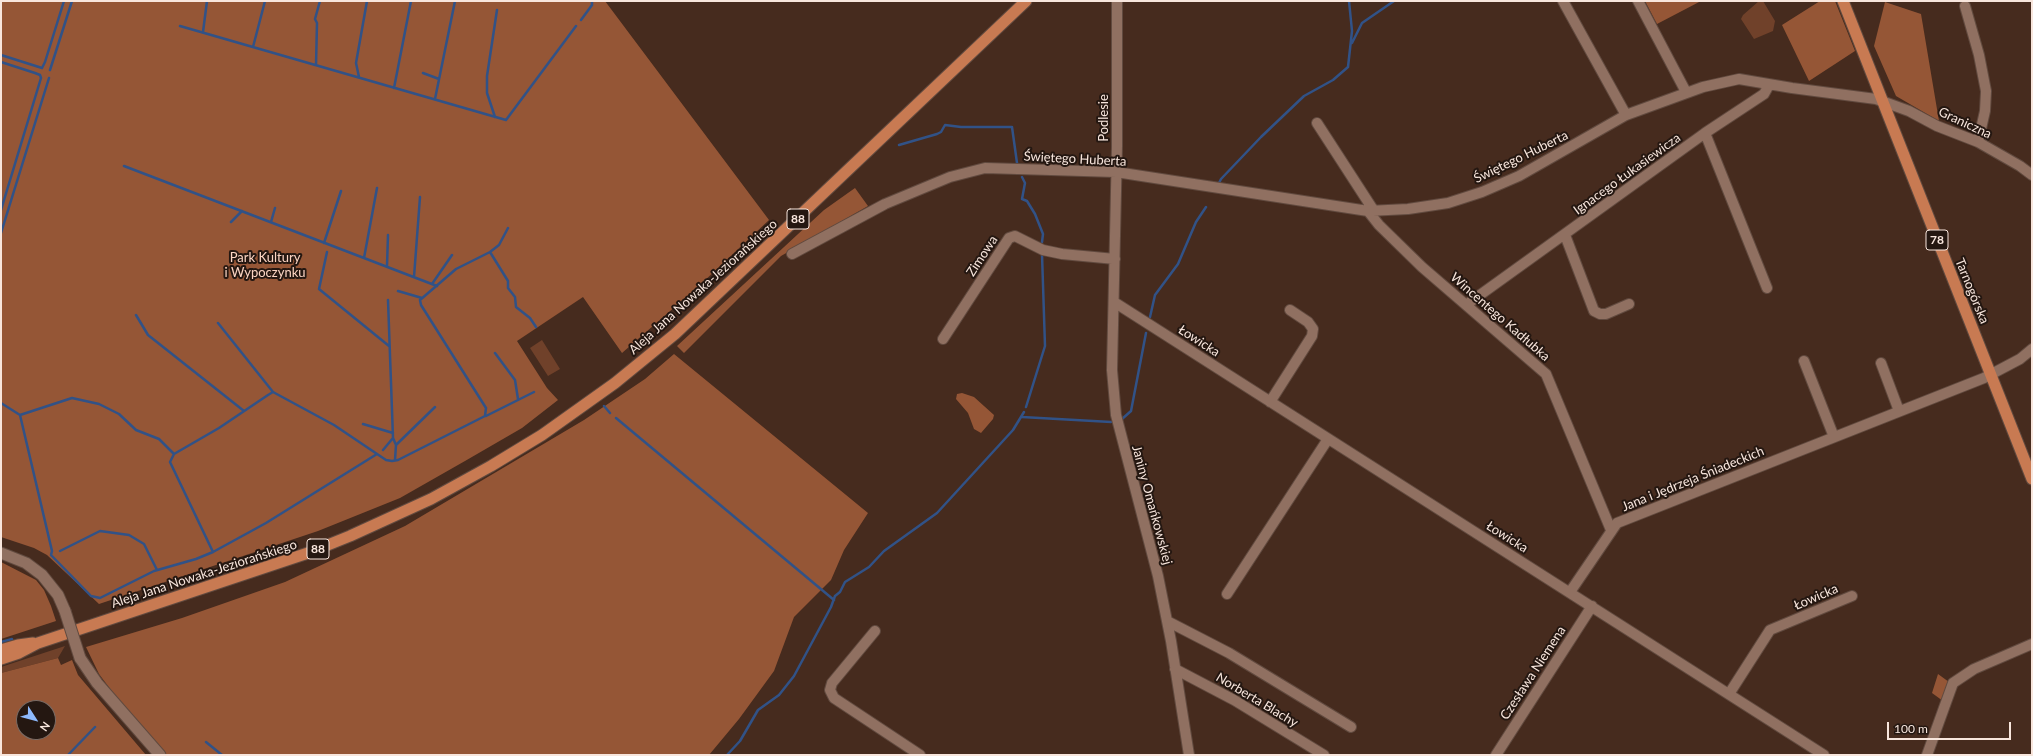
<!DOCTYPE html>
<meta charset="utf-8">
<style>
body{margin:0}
#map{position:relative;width:2033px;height:756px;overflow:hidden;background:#462b1e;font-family:Lato,sans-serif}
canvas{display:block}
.frame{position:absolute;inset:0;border:2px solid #f8e6dd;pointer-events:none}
.north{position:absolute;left:16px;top:700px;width:40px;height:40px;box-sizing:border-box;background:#241711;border:1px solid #796a63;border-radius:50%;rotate:126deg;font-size:11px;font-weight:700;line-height:16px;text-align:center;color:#f8e6dd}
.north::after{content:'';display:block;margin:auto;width:14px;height:18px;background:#8eb9fc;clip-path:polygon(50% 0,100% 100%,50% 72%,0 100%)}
.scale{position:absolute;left:1887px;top:722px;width:124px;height:18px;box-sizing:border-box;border:2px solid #f8e6dd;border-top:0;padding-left:5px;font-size:12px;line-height:14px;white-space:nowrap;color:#f8e6dd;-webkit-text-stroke:3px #241711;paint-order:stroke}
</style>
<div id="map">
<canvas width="2033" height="756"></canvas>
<div class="frame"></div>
<div class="north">N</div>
<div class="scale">100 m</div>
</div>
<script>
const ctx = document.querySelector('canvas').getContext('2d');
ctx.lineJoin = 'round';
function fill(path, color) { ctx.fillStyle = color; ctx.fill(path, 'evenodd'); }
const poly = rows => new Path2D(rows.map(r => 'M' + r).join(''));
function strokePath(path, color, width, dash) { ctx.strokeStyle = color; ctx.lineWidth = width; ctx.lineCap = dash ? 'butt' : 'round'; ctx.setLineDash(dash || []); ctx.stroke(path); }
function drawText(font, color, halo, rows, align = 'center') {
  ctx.font = font + ' Lato,sans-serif'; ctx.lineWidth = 4; ctx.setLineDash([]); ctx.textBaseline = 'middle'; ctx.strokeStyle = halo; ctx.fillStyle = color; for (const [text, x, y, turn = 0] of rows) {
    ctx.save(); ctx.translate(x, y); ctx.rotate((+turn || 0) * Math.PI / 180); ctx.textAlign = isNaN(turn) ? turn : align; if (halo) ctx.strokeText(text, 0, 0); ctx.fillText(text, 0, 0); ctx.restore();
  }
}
const green = poly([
 [1759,1,1763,1,1775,21,1773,31,1754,39,1741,19,1743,15],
 [542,340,560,369,548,376,530,348],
 [65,646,58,658,1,673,1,667]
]);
const forest = poly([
 [1,1,605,1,769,220,701,284,622,353,583,297,517,341,547,388,558,400,522,428,465,461,400,498,318,531,99,604,47,555,34,548,1,537],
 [1645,1,1701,1,1657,24],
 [1820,1,1835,1,1855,51,1809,81,1782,25],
 [1885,2,1921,14,1939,121,1896,96,1874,46],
 [855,188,868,206,781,256,684,353,677,346,824,210],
 [674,354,868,513,844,550,831,580,794,617,774,671,739,719,709,755,166,755,131,717,99,674,86,647,182,618,285,582,405,526,584,420,645,379],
 [962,393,974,397,994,415,993,419,981,433,974,429,968,413,956,399,957,394],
 [1,562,36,580,44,590,51,606,56,621,1,639],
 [58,658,61,665,72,660,78,675,146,755,1,755,1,673],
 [24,708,48,708,48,732,24,732],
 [1938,674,1949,682,1943,701,1932,693]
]);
const stream = poly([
 [581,20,592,5,592,1],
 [180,26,506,120,576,26],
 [203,32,207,1],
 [1352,43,1362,23,1394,1],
 [253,47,265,1],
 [1,55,42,68],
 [1,62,35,73,40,75,41,78,1,210],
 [316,65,317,23,315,19,320,1],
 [42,68,45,62,64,1],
 [50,70,72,1],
 [423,73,439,79],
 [359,77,356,63,367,1],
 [394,88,411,1],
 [435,99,455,1],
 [495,117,487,93,487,76,497,10],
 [899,145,937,134,941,132,945,125,961,127,1012,127,1017,163],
 [124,166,437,286],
 [1022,177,1025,183,1022,199,1027,201,1035,214,1043,234,1042,242],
 [1219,183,1221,179,1261,137,1304,96,1333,80,1348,67,1352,31,1349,1],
 [231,222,242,211],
 [271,222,275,208],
 [1,233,49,78],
 [324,243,341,191],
 [327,252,319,289,389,346],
 [490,252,508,281,508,288,515,297,516,307,530,318,536,327],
 [364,258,377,188],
 [387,266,388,235],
 [414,277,420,197],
 [432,284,452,255],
 [398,291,422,298],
 [388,300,393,438,396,445,395,460],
 [136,315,148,335,244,411],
 [1150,317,1155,295,1178,264,1196,222,1206,207],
 [218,323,273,392],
 [495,353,515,380,518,399],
 [1,403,20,415,52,551,51,555,91,596,100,598,154,571,196,559,213,552,266,523,377,454],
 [604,406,610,413],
 [1026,407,1045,346,1042,254],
 [20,415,72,398,99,404,119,414,136,430,159,439,174,454],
 [486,416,534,392],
 [1022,417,1111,422],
 [616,418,834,600],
 [1122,419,1131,411,1146,333],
 [363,424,393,433],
 [396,445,435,407],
 [383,450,393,438],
 [60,551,100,531,129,535,144,544,157,570],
 [213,552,170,462,174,454,219,428,268,395,273,392,334,425,386,460,392,461,398,460,485,416,486,408,421,305,420,300,456,269,490,252,499,245,508,228],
 [1,642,12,639],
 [206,742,222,755],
 [68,755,95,727],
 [727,755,740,741,758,710,779,695,794,676,831,607,835,596,840,592,845,582,869,567,884,551,937,513,1013,430,1024,412]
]);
const minor = poly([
 [1117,1,1117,146,1112,370,1116,415,1158,576,1171,641,1189,755],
 [1563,1,1626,115],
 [1638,1,1686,92],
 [1965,6,1979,55,1986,91,1985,111,1978,142],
 [1317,123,1374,211],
 [1705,133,1767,288],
 [1368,211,1379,225,1422,267,1546,374,1611,530],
 [1565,235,1594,311,1600,314,1606,314,1629,304],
 [792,254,885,204,950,177,985,168,1116,172,1368,211,1408,209,1448,203,1482,192,1519,176,1626,115,1703,87,1739,79,1792,88,1876,99,1909,111,1937,126,1978,142,2020,166,2032,175],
 [1114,302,1824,755],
 [1466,305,1705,133,1764,94,1769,85],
 [943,339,1009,238,1015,236,1043,250,1062,254,1115,259],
 [1804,361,1834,437],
 [1881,363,1899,411],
 [1270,402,1312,336,1313,329,1308,322,1290,310],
 [1570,592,1617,523,1984,378,2020,359,2032,349],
 [1227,594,1328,439],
 [1167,621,1229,653,1351,727],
 [875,631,832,683,830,690,834,698,920,755],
 [1175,669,1234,700,1324,755],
 [1729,694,1770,630,1852,596],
 [1496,755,1592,606],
 [1927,755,1953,683,1974,669,2032,644]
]);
const tertiary = poly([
 [1,553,26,563,42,575,58,595,65,611],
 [80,658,97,683,160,755]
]);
const primary = poly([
 [1843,1,2032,479],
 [1,650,18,645,33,643],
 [1,659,19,653,38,643,308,553,350,536,431,499,491,466,542,435,615,383,675,334,1026,1]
]);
const tertiaryBridge = poly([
 [65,611,80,658]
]);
const shields = [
 [798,219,22],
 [1937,240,22],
 [318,549,22]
];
const shieldNames = [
 ["88",798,219],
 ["78",1937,240],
 ["88",318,549]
];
const streetNames = [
 ["Podlesie",1104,118,-90],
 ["Graniczna",1965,123,25],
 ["Świętego Huberta",1521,157,-26],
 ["Świętego Huberta",1075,159,3],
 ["Ignacego Łukasiewicza",1627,174,-36],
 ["Zimowa",982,256,-57],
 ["Aleja Jana Nowaka-Jeziorańskiego",703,287,-42],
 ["Tarnogórska",1972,291,68],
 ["Wincentego Kadłubka",1500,317,41],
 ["Łowicka",1199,341,33],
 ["Jana i Jędrzeja Śniadeckich",1693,479,-22],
 ["Janiny Omańkowskiej",1152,505,75],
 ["Łowicka",1507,537,32],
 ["Aleja Jana Nowaka-Jeziorańskiego",204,574,-18],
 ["Łowicka",1816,597,-23],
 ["Czesława Niemena",1533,673,-57],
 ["Norberta Blachy",1257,700,31]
];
const parkNames = [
 ["Park Kultury",265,258],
 ["i Wypoczynku",265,273]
];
fill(green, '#70412a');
fill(forest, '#955636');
strokePath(stream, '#315287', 2.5);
strokePath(minor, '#614a3f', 12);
strokePath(tertiary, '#614a3f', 13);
strokePath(primary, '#614a3f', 13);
strokePath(minor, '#907061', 10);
strokePath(tertiary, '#907061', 11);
strokePath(primary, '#c87a52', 11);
strokePath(tertiaryBridge, '#614a3f', 13, []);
strokePath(tertiaryBridge, '#907061', 11);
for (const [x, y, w] of shields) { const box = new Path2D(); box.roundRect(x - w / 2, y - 10, w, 20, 3); ctx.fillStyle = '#241711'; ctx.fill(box); strokePath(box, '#f8e6dd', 1); }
drawText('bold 12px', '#f8e6dd', null, shieldNames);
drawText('13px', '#f8e6dd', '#241711', streetNames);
drawText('13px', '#fcd5c3', '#241711', parkNames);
</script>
